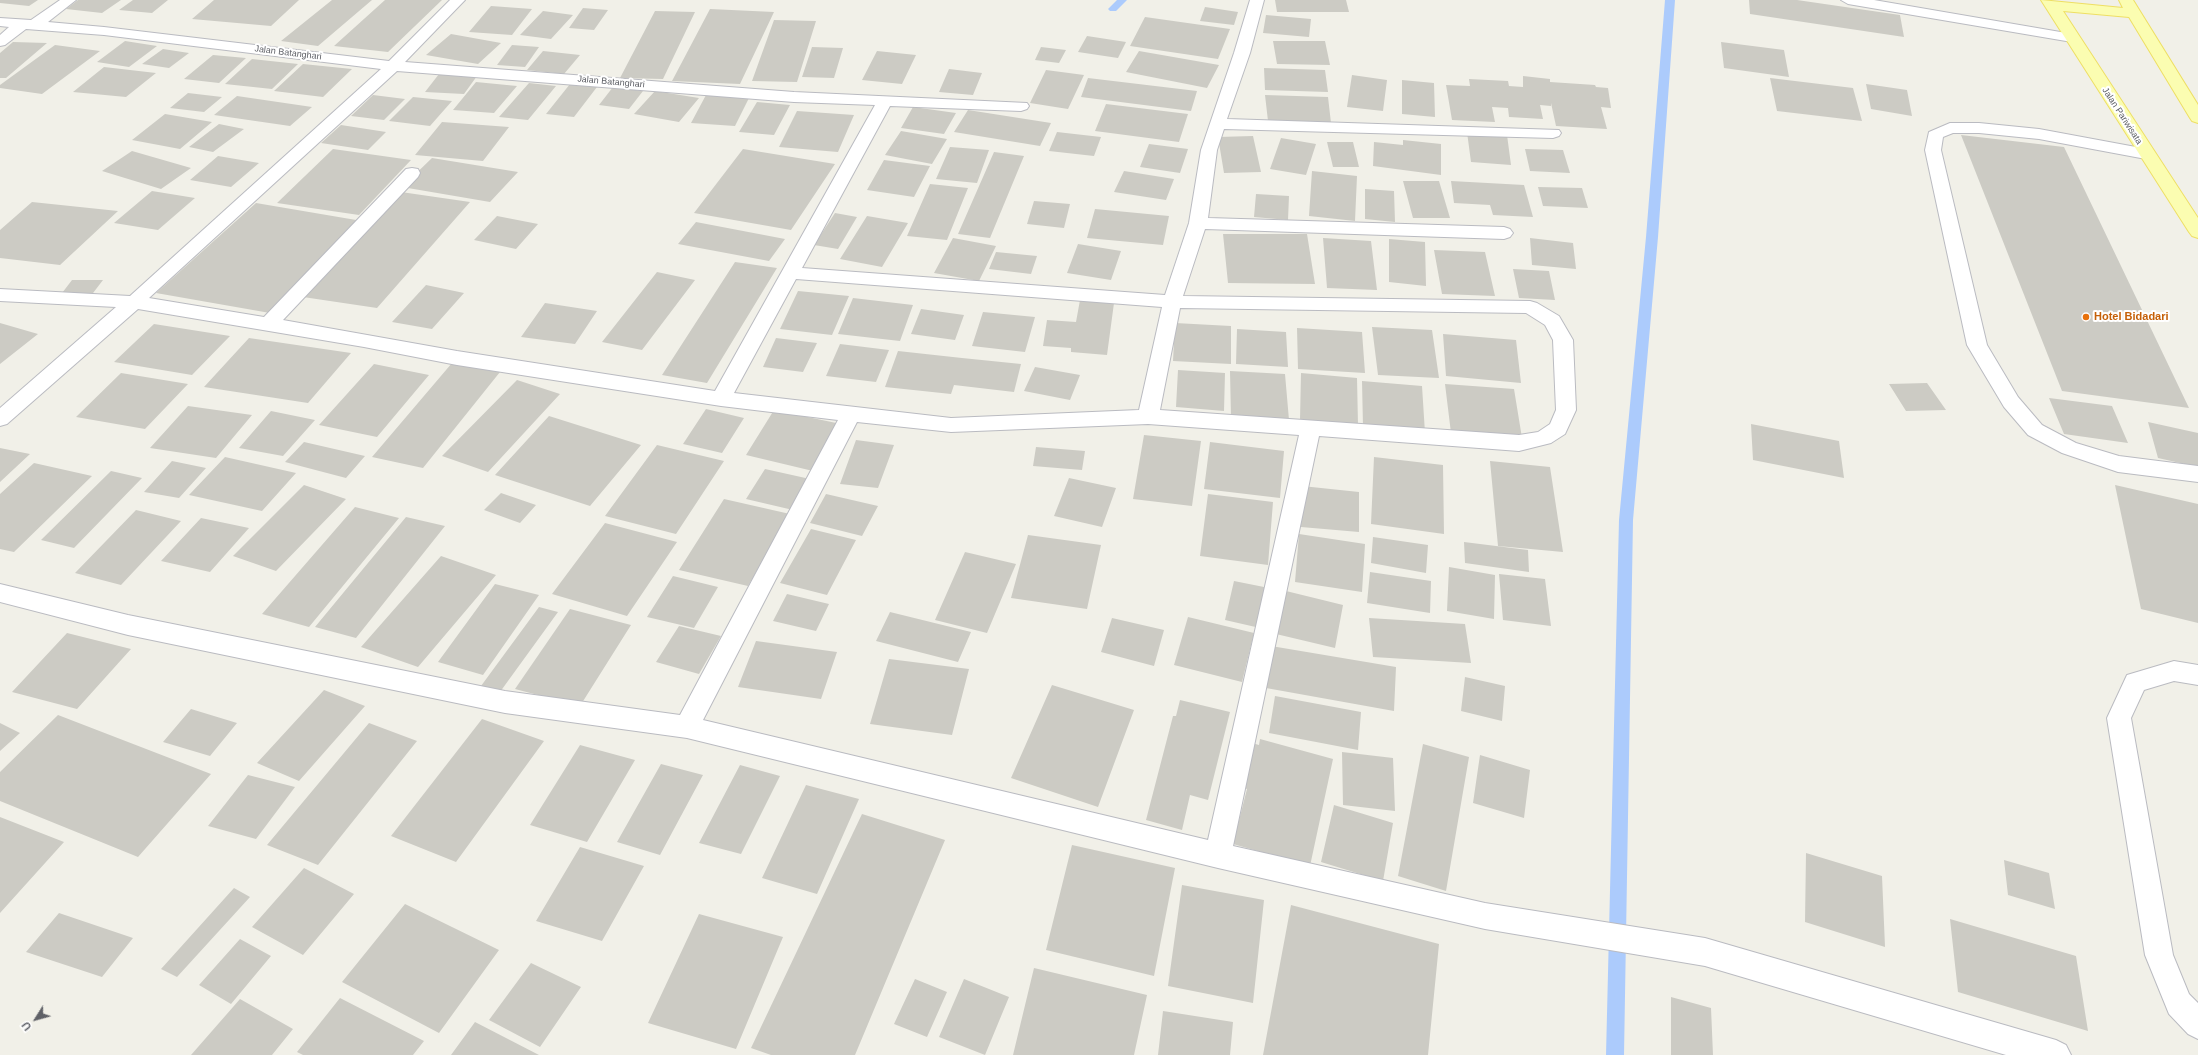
<!DOCTYPE html>
<style>
body{margin:0}
#map{position:relative;width:2198px;height:1055px;overflow:hidden;background:#f1f0e8;font-family:Arial,sans-serif}
canvas{display:block}
.north{position:absolute;left:16px;top:999px;width:40px;height:40px;-webkit-text-stroke:3px #fff;paint-order:stroke;rotate:233deg;font-size:11px;font-weight:700;line-height:16px;text-align:center;color:#5f6167}
.north::after{content:'';display:block;margin:auto;width:14px;height:18px;background:#5f6167;clip-path:polygon(50% 0,100% 100%,50% 72%,0 100%)}
</style>
<div id="map">
<canvas width="2198" height="1055"></canvas>
<div class="north">U</div>
</div>
<script>
const ctx = document.querySelector('canvas').getContext('2d');
ctx.lineJoin = 'round';
const poly = rows => new Path2D(rows.map(r => 'M' + r).join(''));
function fill(path, color) { ctx.fillStyle = color; ctx.fill(path, 'evenodd'); }
function strokePath(path, color, width, dash) { ctx.strokeStyle = color; ctx.lineWidth = width; ctx.lineCap = dash ? 'butt' : 'round'; ctx.setLineDash(dash || []); ctx.stroke(path); }
function drawText(font, color, halo, rows, align = 'center') {
  ctx.font = font + ' Arial,sans-serif'; ctx.lineWidth = 4; ctx.setLineDash([]); ctx.textBaseline = 'middle'; ctx.strokeStyle = halo; ctx.fillStyle = color; for (const [text, x, y, turn = 0] of rows) {
    ctx.save(); ctx.translate(x, y); ctx.rotate((+turn || 0) * Math.PI / 180); ctx.textAlign = isNaN(turn) ? turn : align; if (halo) ctx.strokeText(text, 0, 0); ctx.fillText(text, 0, 0); ctx.restore();
  }
}
const stream = poly([
 [1117,0,1127,0,1116,11,1110,11,1108,9,1117,0],
 [1665,0,1675,0,1658,237,1633,520,1624,1055,1606,1055,1619,520,1646,237,1665,0]
]);
const building = poly([
 [0,0,38,0,29,6,0,3],
 [78,0,121,0,102,13,66,9],
 [133,0,168,0,152,13,119,10],
 [214,0,299,0,271,26,192,19],
 [332,0,372,0,318,46,281,41],
 [385,0,442,0,388,52,334,46],
 [1275,0,1346,0,1349,12,1277,12],
 [1749,0,1797,0,1900,15,1904,37,1750,14],
 [491,6,532,9,512,35,469,32],
 [1205,7,1238,12,1234,25,1200,21],
 [583,8,608,10,594,30,569,28],
 [710,9,774,12,740,84,672,81],
 [543,11,573,15,551,39,520,35],
 [655,11,695,12,663,79,620,78],
 [1266,15,1311,19,1309,37,1263,33],
 [1145,17,1230,29,1218,59,1130,46],
 [774,20,816,21,797,82,752,81],
 [451,34,501,43,478,64,426,55],
 [1087,36,1126,42,1118,58,1078,52],
 [125,41,157,46,129,67,97,62],
 [1273,41,1325,41,1330,65,1277,64],
 [13,42,47,43,6,78,0,78,0,53],
 [1721,42,1784,50,1789,77,1724,68],
 [55,45,100,51,42,94,0,88,0,85],
 [512,45,539,47,525,67,497,65],
 [812,47,843,48,834,78,802,77],
 [1041,47,1066,50,1059,63,1035,60],
 [163,49,189,53,169,68,142,64],
 [543,51,580,55,564,74,527,70],
 [877,51,916,55,902,84,862,80],
 [1139,51,1219,65,1207,88,1126,72],
 [213,55,246,58,219,83,184,79],
 [252,59,298,64,272,89,225,84],
 [303,64,352,69,323,97,274,91],
 [104,67,156,73,126,97,73,92],
 [1264,68,1325,70,1328,92,1265,90],
 [949,69,982,73,973,95,939,92],
 [1046,70,1084,75,1068,109,1030,103],
 [439,74,477,76,464,94,425,92],
 [1352,75,1387,80,1383,111,1347,107],
 [1523,76,1550,79,1550,82,1595,85,1596,87,1608,88,1611,108,1601,107,1607,129,1556,126,1551,103,1551,106,1540,105,1543,119,1509,117,1508,108,1492,107,1495,122,1452,120,1446,85,1470,86,1469,79,1508,81,1509,86,1523,87],
 [1088,78,1197,91,1191,111,1081,97],
 [1770,78,1853,88,1862,121,1777,111],
 [1402,80,1434,83,1435,117,1402,114],
 [476,82,517,86,494,113,453,110],
 [529,83,556,86,528,120,499,117],
 [570,84,597,87,574,117,546,114],
 [1866,84,1907,90,1912,116,1871,109],
 [613,87,643,91,629,109,599,105],
 [655,91,699,98,679,122,634,114],
 [188,93,222,97,204,112,170,108],
 [373,95,405,99,384,120,351,116],
 [706,95,749,98,735,126,691,123],
 [1265,95,1328,97,1331,123,1268,121],
 [237,96,312,107,290,126,214,115],
 [413,97,452,101,430,126,389,121],
 [757,102,790,105,774,135,739,132],
 [1106,104,1188,114,1179,142,1095,131],
 [913,107,956,113,944,134,901,128],
 [968,110,1051,123,1040,146,954,132],
 [797,111,854,115,838,152,779,147],
 [165,114,212,122,180,149,132,140],
 [442,122,509,127,483,161,415,155],
 [219,124,244,129,213,152,189,147],
 [341,125,386,132,368,150,321,143],
 [901,131,947,139,932,164,885,155],
 [1057,132,1101,137,1094,156,1049,151],
 [1467,132,1507,135,1511,165,1471,162],
 [1961,135,2064,147,2189,408,2062,391],
 [1253,136,1261,172,1224,173,1218,137],
 [1281,138,1316,144,1306,175,1270,169],
 [1403,140,1441,144,1441,175,1373,166,1374,142,1403,145],
 [1327,142,1353,142,1359,167,1333,167],
 [1149,144,1188,149,1180,173,1140,167],
 [950,147,989,150,977,183,936,179],
 [333,149,411,160,359,215,277,203],
 [743,149,835,164,791,230,694,213],
 [1525,149,1563,150,1570,173,1530,171],
 [132,151,191,168,161,189,102,171],
 [994,152,1024,156,990,238,958,234],
 [218,156,259,163,231,187,190,180],
 [432,158,518,172,490,202,402,187],
 [884,160,930,166,914,197,867,190],
 [1124,171,1174,179,1166,200,1114,192],
 [1312,171,1357,176,1355,221,1309,216],
 [1403,181,1439,181,1450,218,1413,218],
 [1451,181,1524,185,1533,217,1493,215,1490,205,1454,203],
 [930,184,968,188,947,240,907,236],
 [1538,187,1582,188,1588,208,1543,206],
 [1365,189,1394,191,1395,222,1365,219],
 [152,191,195,198,158,230,114,223],
 [401,192,470,202,377,308,303,297],
 [1256,194,1289,196,1288,220,1254,217],
 [1034,201,1070,204,1064,228,1027,224],
 [32,202,118,211,60,265,0,258,0,230],
 [256,203,362,221,270,313,156,293],
 [1095,209,1169,216,1163,245,1087,238],
 [835,213,857,217,838,249,814,245],
 [497,216,538,224,516,249,474,240],
 [867,216,908,223,882,267,840,259],
 [696,222,785,239,769,261,678,244],
 [1223,234,1307,234,1315,284,1228,283],
 [953,238,996,246,979,281,934,273],
 [1323,238,1371,241,1377,290,1327,288],
 [1530,238,1573,243,1576,269,1532,265],
 [1389,239,1425,242,1426,286,1389,282],
 [1078,244,1121,251,1111,280,1067,273],
 [1434,250,1485,252,1495,296,1442,294],
 [996,252,1037,256,1031,274,989,269],
 [735,262,777,268,707,383,662,375],
 [1513,269,1549,271,1555,300,1519,298],
 [657,272,695,280,642,350,602,342],
 [72,280,103,280,90,297,59,297],
 [426,285,464,293,432,329,392,322],
 [798,291,849,296,832,335,780,329],
 [853,298,913,305,900,341,838,334],
 [1080,300,1114,303,1107,355,1071,352,1071,348,1043,346,1047,320,1076,322],
 [545,303,597,311,575,344,521,337],
 [921,309,964,315,955,340,911,334],
 [983,312,1035,317,1025,352,972,346],
 [0,323,38,334,0,364],
 [1175,323,1231,326,1231,364,1173,361],
 [154,324,230,336,192,375,114,362],
 [1372,327,1432,330,1439,378,1378,375],
 [1297,328,1362,332,1365,373,1298,369],
 [1237,329,1286,332,1288,367,1236,364],
 [1443,334,1516,340,1521,383,1446,376],
 [249,338,351,353,308,403,204,387],
 [776,338,817,343,803,372,763,367],
 [840,344,889,350,876,382,826,376],
 [898,351,962,358,1021,364,1014,392,954,385,951,394,885,387],
 [452,363,500,372,423,468,372,457],
 [374,364,429,375,377,437,319,425],
 [1035,367,1080,375,1070,400,1024,391],
 [1178,370,1225,373,1224,411,1176,407],
 [1230,371,1285,374,1289,420,1231,418],
 [121,373,188,384,145,429,76,417],
 [1301,373,1357,378,1358,425,1300,420],
 [517,380,560,394,488,472,442,456],
 [1362,381,1422,386,1425,433,1363,427],
 [1927,383,1946,410,1906,411,1889,384],
 [1445,384,1514,389,1522,438,1451,433],
 [2049,398,2112,406,2128,443,2064,434],
 [188,406,252,415,216,458,150,448],
 [706,409,744,418,722,453,683,444],
 [774,410,841,424,813,471,746,455],
 [271,411,315,420,283,456,239,448],
 [549,416,641,445,590,506,495,475],
 [2148,422,2198,433,2198,467,2158,458],
 [1751,424,1839,441,1844,478,1753,460],
 [1144,435,1201,441,1192,506,1133,499],
 [856,440,894,445,878,488,840,484],
 [304,442,365,456,346,478,285,462],
 [1210,442,1284,451,1280,498,1204,489],
 [657,445,724,461,676,534,605,516],
 [1036,447,1085,451,1082,470,1033,466],
 [0,448,30,454,0,482],
 [225,457,296,473,262,511,189,495],
 [1374,457,1443,465,1444,534,1371,524],
 [172,461,206,468,179,498,144,492],
 [1490,461,1550,467,1563,552,1498,546],
 [34,463,92,476,14,552,0,549,0,494],
 [765,469,810,479,793,510,746,499],
 [111,471,142,478,74,548,41,540],
 [1069,478,1116,488,1102,527,1054,516],
 [304,485,346,499,276,571,233,556],
 [2115,485,2198,504,2198,623,2141,609],
 [1302,486,1359,492,1359,532,1301,527],
 [501,493,536,505,520,523,484,510],
 [826,494,878,506,862,536,810,523],
 [1208,494,1273,502,1268,565,1200,556],
 [724,499,790,514,748,586,679,570],
 [355,507,399,518,309,627,262,614],
 [136,510,181,521,121,585,75,573],
 [406,517,445,526,356,638,315,627],
 [201,518,249,528,210,572,161,561],
 [605,523,677,542,627,616,552,594],
 [811,529,856,540,827,595,780,583],
 [1299,534,1365,544,1362,592,1295,582],
 [1028,535,1101,545,1087,609,1011,598],
 [1373,537,1428,545,1426,573,1371,563],
 [1464,542,1528,550,1529,572,1465,563],
 [965,552,1016,564,987,633,935,620],
 [441,556,496,575,418,667,361,647],
 [1449,567,1495,575,1494,619,1447,611],
 [1370,572,1431,581,1430,613,1367,603],
 [1499,574,1545,579,1551,626,1503,620],
 [673,576,718,587,694,628,647,617],
 [1234,581,1269,588,1260,628,1225,620],
 [495,584,539,595,483,675,438,662],
 [1286,591,1343,605,1335,648,1276,634],
 [787,594,829,604,816,631,773,621],
 [539,607,558,612,500,692,481,686],
 [570,609,631,625,580,706,515,689],
 [890,612,971,632,958,662,876,641],
 [1188,617,1254,633,1242,682,1174,665],
 [1112,618,1164,630,1154,666,1101,652],
 [1369,618,1465,624,1471,663,1373,657],
 [679,626,721,636,699,674,656,662],
 [67,633,131,649,77,709,12,692],
 [756,641,837,652,821,699,738,687],
 [1271,646,1396,667,1394,711,1266,688],
 [889,659,969,669,952,735,870,724],
 [1465,677,1505,686,1502,721,1461,711],
 [1052,685,1134,710,1098,807,1011,778],
 [324,690,365,706,299,781,257,763],
 [1275,696,1361,712,1358,750,1269,733],
 [1180,700,1230,712,1208,800,1190,795,1182,830,1146,820,1173,716,1176,716],
 [191,709,237,723,210,756,163,742],
 [58,715,211,774,138,857,0,801,0,772],
 [482,719,544,741,456,862,391,836],
 [0,723,20,733,0,751],
 [369,723,417,741,318,865,267,845],
 [1260,739,1333,759,1310,866,1233,844,1247,789,1241,787,1252,743,1259,745],
 [1423,744,1469,757,1446,891,1398,876],
 [580,745,635,760,587,842,530,825],
 [1342,752,1393,758,1395,811,1343,805],
 [1480,755,1530,770,1524,818,1473,803],
 [661,764,703,775,660,855,617,842],
 [740,765,780,776,741,854,699,843],
 [248,775,295,787,256,839,208,826],
 [806,785,859,799,817,894,762,878],
 [1334,805,1393,823,1383,881,1321,862],
 [862,814,945,840,855,1055,771,1055,751,1048],
 [0,817,64,842,0,913],
 [1072,845,1175,868,1154,976,1046,950],
 [580,847,644,866,602,941,536,921],
 [1806,853,1882,876,1885,947,1805,922],
 [2004,860,2049,873,2055,909,2008,895],
 [304,868,354,894,303,955,252,927],
 [1182,885,1264,900,1253,1003,1168,986],
 [234,888,250,897,177,977,161,969],
 [405,904,499,950,439,1033,342,982],
 [1291,905,1439,944,1428,1055,1263,1055],
 [59,913,133,938,102,977,26,952],
 [699,914,783,937,736,1049,648,1023],
 [1950,919,2076,956,2088,1031,1958,992],
 [240,939,271,956,231,1004,199,985],
 [531,963,581,987,540,1047,489,1020],
 [1034,968,1147,995,1134,1055,1013,1055],
 [915,979,947,992,927,1037,894,1024],
 [964,979,1009,997,985,1055,939,1037],
 [1671,997,1711,1008,1713,1055,1671,1055],
 [340,998,424,1041,413,1055,303,1055,297,1052],
 [240,999,293,1029,272,1055,191,1055],
 [1163,1011,1233,1022,1230,1055,1158,1055],
 [475,1022,539,1055,451,1055]
]);
const lane = poly([
 [1950,123,1979,123,2039,129,2152,150,2154,154,2152,158,2146,159,2039,139,1979,133,1953,133,1943,137,1941,150,1987,345,2018,397,2042,425,2076,443,2119,456,2198,466,2198,482,2118,472,2062,453,2028,435,2004,407,1967,345,1925,150,1929,132,1950,123],
 [2174,661,2198,665,2198,685,2174,681,2144,690,2131,718,2173,955,2189,994,2198,1003,2198,1039,2188,1034,2169,1014,2145,955,2107,718,2127,675,2174,661]
]);
const street = poly([
 [60,0,76,0,48,22,104,27,389,61,450,0,465,0,405,62,794,92,1027,103,1029,106,1027,109,1021,111,890,106,802,268,1165,295,1189,223,1201,150,1234,53,1250,0,1264,0,1250,53,1227,119,1559,130,1561,133,1559,136,1553,138,1224,129,1217,150,1208,218,1504,227,1510,229,1513,233,1510,237,1504,239,1205,229,1183,296,1530,301,1537,303,1559,316,1573,340,1576,410,1565,434,1551,443,1519,451,1319,436,1233,846,1485,903,1705,938,2056,1040,2066,1045,2071,1055,2006,1055,1705,966,1485,929,1218,868,687,738,505,713,128,635,0,602,0,584,128,615,505,691,680,715,838,420,721,406,457,365,364,347,138,309,7,424,0,426,0,408,116,307,0,301,0,289,130,296,381,69,104,35,26,29,5,45,0,46,0,35,9,27,0,26,0,18,31,20,60,0],
 [397,71,794,102,875,105,715,391,457,351,283,320,418,177,420,173,418,169,412,168,406,169,264,317,149,298,397,71],
 [796,279,1162,307,1139,410,951,418,734,393,796,279],
 [1180,308,1526,313,1545,325,1553,340,1556,410,1550,424,1538,432,1519,435,1160,410,1180,308],
 [857,422,951,432,1148,424,1299,435,1208,840,703,720,857,422],
 [1841,0,1874,0,2072,34,2077,35,2079,38,2077,41,2072,42,1848,4,1841,0]
]);
const primary = poly([
 [2041,0,2123,8,2119,0,2133,0,2198,105,2198,123,2192,121,2190,118,2129,17,2063,11,2198,218,2198,238,2192,236,2189,232,2041,0]
]);
const markers = [
 [2086,317,4,"#e8710a"]
];
const farStreetnames = [
 ["Jalan Batanghari",288,53,7],
 ["Jalan Batanghari",611,82,5],
 ["Jalan Pariwisata",2122,116,57]
];
const foodNames = [
 ["Hotel Bidadari",2094,317]
];
fill(stream, '#accbfc');
fill(building, '#cccbc4');
strokePath(lane, '#babbc1', 2);
strokePath(street, '#babbc1', 2);
strokePath(primary, '#eedf64', 2);
fill(lane, '#fff');
fill(street, '#fff');
fill(primary, '#fbfdb1');
for (const [x, y, r, color] of markers) { const dot = new Path2D(); dot.arc(x, y, r, 0, 2 * Math.PI); ctx.fillStyle = color; ctx.fill(dot); strokePath(dot, '#fff', 1.5); }
drawText('9px', '#5f6167', '#fff', farStreetnames);
drawText('bold 11px', '#c56008', '#fff', foodNames, 'left');
</script>
